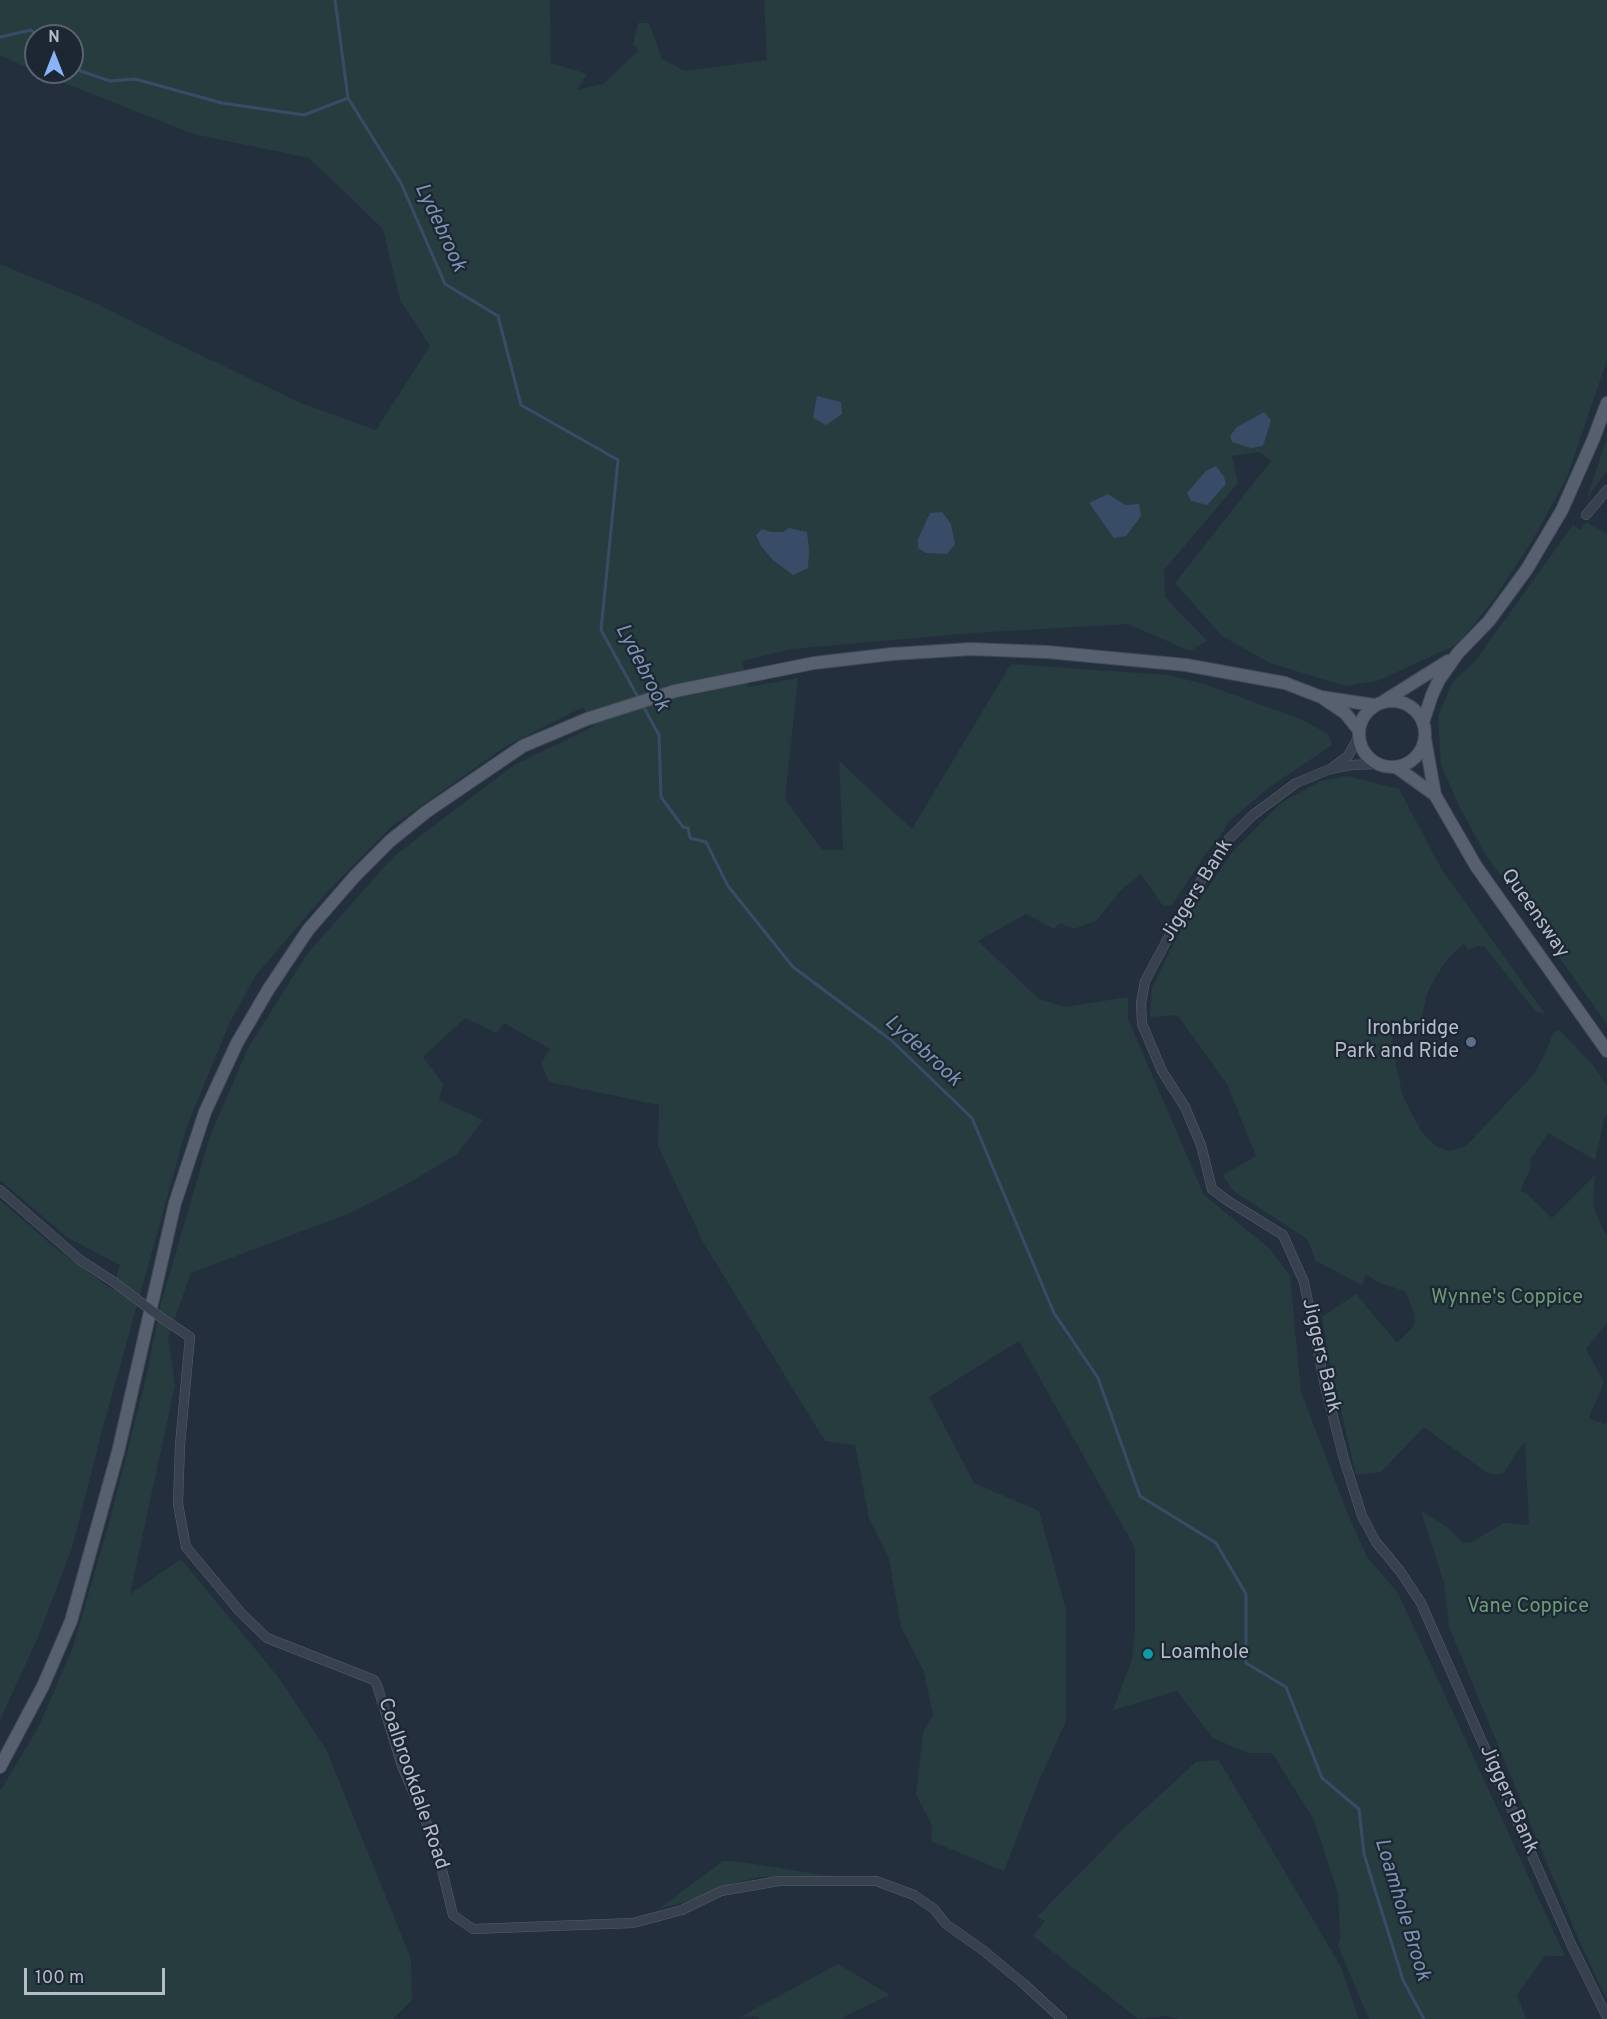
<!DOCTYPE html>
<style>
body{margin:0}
#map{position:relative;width:1607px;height:2019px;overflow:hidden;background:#242f3e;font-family:Overpass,sans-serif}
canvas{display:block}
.north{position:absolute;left:24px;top:24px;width:60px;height:60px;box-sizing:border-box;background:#1d2633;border:2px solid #59626f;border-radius:50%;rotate:0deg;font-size:16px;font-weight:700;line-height:24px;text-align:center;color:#b4bcc9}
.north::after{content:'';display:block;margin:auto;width:21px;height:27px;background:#8ab4f8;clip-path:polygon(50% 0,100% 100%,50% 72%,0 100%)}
.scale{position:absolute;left:24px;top:1968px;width:141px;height:27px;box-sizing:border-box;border:3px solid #b4bcc9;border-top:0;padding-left:8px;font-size:18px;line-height:21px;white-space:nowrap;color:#b4bcc9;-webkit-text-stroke:4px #1d2633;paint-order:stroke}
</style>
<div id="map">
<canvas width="1607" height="2019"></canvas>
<div class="north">N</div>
<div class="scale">100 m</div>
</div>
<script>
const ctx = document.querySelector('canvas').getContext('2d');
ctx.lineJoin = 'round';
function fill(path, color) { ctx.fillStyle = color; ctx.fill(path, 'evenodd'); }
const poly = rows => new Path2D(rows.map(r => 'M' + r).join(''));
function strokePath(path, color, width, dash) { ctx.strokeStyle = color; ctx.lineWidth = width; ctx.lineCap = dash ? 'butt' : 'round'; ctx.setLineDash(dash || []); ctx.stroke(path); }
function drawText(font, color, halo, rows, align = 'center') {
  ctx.font = font + ' Overpass,sans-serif'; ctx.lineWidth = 4.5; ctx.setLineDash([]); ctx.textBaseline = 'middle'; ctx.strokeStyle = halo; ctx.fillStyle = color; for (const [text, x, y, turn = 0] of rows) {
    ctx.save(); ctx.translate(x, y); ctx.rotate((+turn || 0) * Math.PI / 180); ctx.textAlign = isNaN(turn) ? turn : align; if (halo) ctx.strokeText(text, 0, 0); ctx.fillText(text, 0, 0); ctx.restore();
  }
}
const green = poly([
 [0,0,550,0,551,63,587,74,577,90,603,84,639,50,633,45,638,23,649,23,662,59,685,71,767,60,764,0,1607,0,1607,360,1567,477,1532,541,1494,599,1458,644,1377,681,1345,686,1270,663,1222,636,1175,583,1271,461,1260,452,1232,456,1238,483,1164,570,1165,597,1207,641,1190,651,1128,624,971,633,792,649,742,661,748,687,798,678,785,799,822,850,843,850,839,761,912,829,1011,664,1169,675,1207,685,1300,719,1328,734,1332,745,1271,786,1228,822,1223,832,1204,856,1172,905,1163,906,1141,874,1122,889,1096,921,1074,929,1060,923,1054,929,1026,914,978,941,1039,999,1065,1007,1128,997,1128,1019,1204,1195,1269,1248,1290,1276,1301,1392,1347,1512,1367,1557,1398,1593,1565,1956,1545,1956,1517,1995,1526,2019,1369,2019,1338,1946,1340,1936,1338,1893,1314,1820,1272,1753,1248,1753,1213,1738,1177,1691,1113,1710,1132,1659,1135,1629,1135,1548,1019,1341,929,1397,974,1483,1039,1511,1066,1610,1066,1721,1038,1783,1004,1871,931,1841,932,1825,916,1795,923,1732,933,1716,924,1672,901,1627,889,1559,869,1518,855,1445,825,1441,703,1242,658,1146,659,1105,549,1082,541,1063,550,1049,504,1023,497,1033,465,1018,423,1057,443,1084,439,1100,483,1120,457,1154,407,1184,350,1213,191,1273,168,1338,175,1385,130,1594,181,1559,279,1678,327,1751,411,1959,412,2000,393,2019,0,2019,0,1791,38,1728,73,1647,111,1516,146,1378,161,1303,210,1136,248,1048,307,954,394,856,514,765,595,726,583,707,506,746,391,827,328,891,256,975,230,1022,187,1126,103,1427,72,1548,38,1637,0,1720,0,1200,54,1247,113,1290,120,1265,68,1238,0,1180,0,264,95,303,171,341,301,403,376,430,430,346,400,300,383,229,309,158,193,134,37,72,72,72,72,36,36,36,36,72,0,55],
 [1607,439,1607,471,1587,498,1602,452],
 [1586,522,1607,534,1607,1024,1485,854,1458,804,1441,765,1438,716,1452,683,1476,660,1573,525,1580,530],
 [1347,776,1399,789,1441,868,1545,1014,1536,1012,1485,947,1477,946,1468,950,1464,944,1448,958,1435,978,1426,996,1419,1035,1392,1035,1393,1049,1402,1093,1410,1111,1422,1132,1437,1147,1450,1151,1466,1146,1534,1074,1546,1052,1553,1033,1559,1030,1592,1064,1607,1086,1607,1115,1604,1119,1595,1160,1548,1133,1530,1160,1531,1167,1520,1191,1526,1193,1552,1218,1595,1175,1593,1205,1602,1228,1607,1235,1607,1323,1586,1349,1604,1382,1589,1418,1605,1424,1607,1421,1607,2000,1581,1945,1449,1627,1444,1583,1421,1511,1447,1527,1463,1543,1470,1543,1504,1523,1529,1525,1525,1442,1518,1450,1505,1472,1497,1475,1487,1473,1424,1427,1381,1472,1356,1475,1329,1360,1322,1317,1356,1294,1397,1343,1414,1326,1415,1316,1405,1291,1377,1282,1366,1274,1362,1285,1316,1261,1307,1239,1232,1190,1223,1175,1256,1156,1227,1084,1177,1015,1150,1017,1152,988,1184,922,1234,850,1281,803,1321,781],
 [1219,1760,1341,1967,1359,2019,1178,2019,1166,2016,1138,2019,1033,1936,1045,1921,1037,1917,1122,1830,1196,1762],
 [723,1861,734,1861,836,1877,760,1877,715,1888,694,1900,660,1908],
 [838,1964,890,1995,845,2016,842,2019,760,2019,757,2016,740,2017]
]);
const water = poly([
 [817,396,841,402,842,414,826,425,813,418],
 [1264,412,1271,420,1263,446,1251,448,1232,442,1230,436,1237,427],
 [1216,466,1224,477,1226,484,1207,505,1191,501,1187,493,1206,471],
 [1108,494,1125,505,1139,504,1141,516,1126,536,1114,538,1089,503],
 [942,512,951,524,955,544,947,554,926,553,918,548,918,539,930,513],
 [789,528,807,532,809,549,808,568,793,575,773,560,761,546,756,535,762,529,771,532,783,532]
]);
const stream = poly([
 [335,0,348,98,401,183,445,284,498,316,521,405,618,460,601,630,639,699],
 [0,37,31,30,37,36],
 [72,68,110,81,135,79,222,103,304,115,348,98],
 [642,704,659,735,661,797,683,827,688,828,690,838,706,842,728,886,793,967,891,1040,972,1118,1054,1313,1098,1378,1140,1496,1216,1543,1246,1594,1246,1663,1286,1687,1322,1778,1359,1809,1364,1854,1403,1980,1424,2019]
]);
const minor = poly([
 [1586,515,1607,490],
 [1376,764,1351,765,1330,769,1296,783,1253,815,1223,845,1186,905,1145,981,1141,1003,1142,1024,1162,1071,1185,1107,1201,1145,1212,1189,1228,1201,1283,1235,1304,1282,1325,1386,1344,1459,1362,1516,1376,1542,1400,1571,1421,1603,1571,1944,1607,2017],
 [1332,768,1348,756,1358,738],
 [0,1190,80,1260,114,1282],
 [163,1319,190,1337,180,1445,178,1504,186,1547,241,1613,267,1638,374,1680,377,1685,402,1766,436,1845,453,1915,473,1929,633,1923,682,1910,721,1891,779,1881,876,1881,914,1895,934,1909,946,1924,984,1951,1024,1984,1062,2019]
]);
const major = poly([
 [1324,699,1345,713,1358,729],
 '1359 734a33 33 0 1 1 66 0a33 33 0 1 1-66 0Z',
 [1384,701,1448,661],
 [1423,722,1432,695,1439,680,1458,653,1489,621,1527,569,1562,510,1593,440,1607,403],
 [1425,739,1435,795,1476,866,1607,1051],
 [1396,767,1435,795],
 [0,1767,43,1686,71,1621,118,1452,175,1203,205,1112,237,1043,268,990,308,930,355,876,390,841,426,812,523,746,587,719,675,691,814,663,892,654,971,649,1047,652,1186,665,1285,683,1321,697,1374,705]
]);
const minorBridge = poly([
 [114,1282,163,1319]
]);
const markers = [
 [1471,1042,6,"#5c6f8a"],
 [1148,1654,6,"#0f9aa8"]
];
const streetNames = [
 ["Jiggers Bank",1198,891,-58],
 ["Queensway",1534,914,55],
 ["Jiggers Bank",1320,1356,77],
 ["Coalbrookdale Road",412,1784,71],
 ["Jiggers Bank",1508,1800,66]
];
const poiNames = [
 ["Ironbridge",1459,1030],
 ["Park and Ride",1459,1053],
 ["Loamhole",1160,1654,"left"]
];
const parkNames = [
 ["Wynne's Coppice",1507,1299],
 ["Vane Coppice",1528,1608]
];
const waterNames = [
 ["Lydebrook",439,228,65],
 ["Lydebrook",641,668,63],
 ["Lydebrook",922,1052,42],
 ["Loamhole Brook",1401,1910,73]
];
fill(green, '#263c3f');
fill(water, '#394c67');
strokePath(stream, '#394c67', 3);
strokePath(minor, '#565f6c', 10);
strokePath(major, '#414a57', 14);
strokePath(minor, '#38414e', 9);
strokePath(major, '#56606e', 12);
strokePath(minorBridge, '#565f6c', 10, []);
strokePath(minorBridge, '#38414e', 9);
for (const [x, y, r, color] of markers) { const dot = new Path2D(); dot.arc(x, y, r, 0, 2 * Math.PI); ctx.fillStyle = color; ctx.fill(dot); strokePath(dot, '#1d2633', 2); }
drawText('20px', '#b4bcc9', '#1d2633', streetNames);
drawText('20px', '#b4bcc9', '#1d2633', poiNames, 'right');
drawText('20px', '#6b9a76', '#1d2633', parkNames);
drawText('italic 21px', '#7c92b1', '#1d2633', waterNames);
</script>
